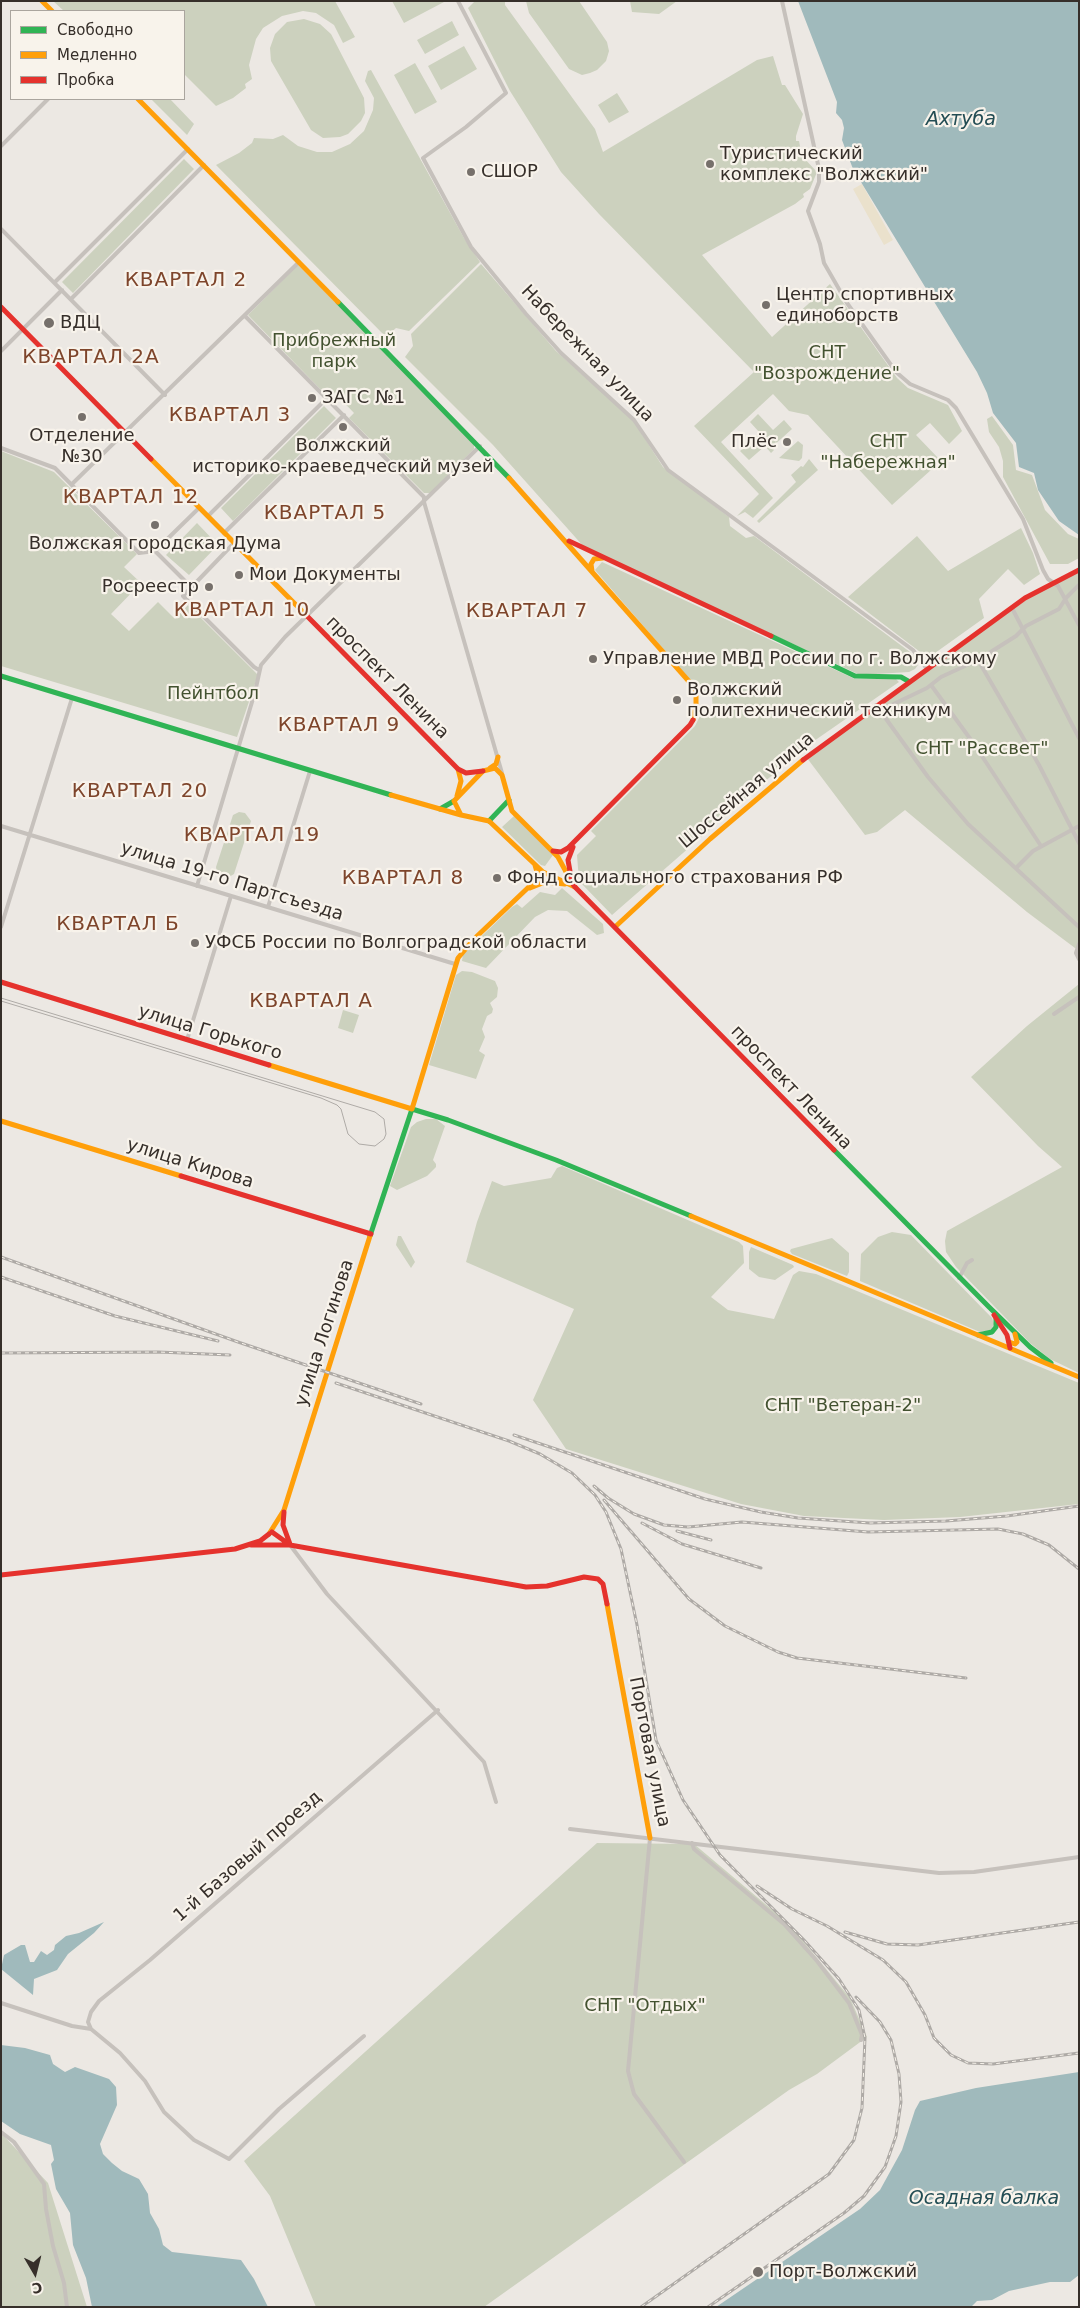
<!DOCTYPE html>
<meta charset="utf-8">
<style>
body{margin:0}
#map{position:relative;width:1080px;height:2308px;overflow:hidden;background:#ece8e3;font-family:"DejaVu Sans",sans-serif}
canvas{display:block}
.frame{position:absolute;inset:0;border:2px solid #362f2a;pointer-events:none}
.legend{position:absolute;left:10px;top:10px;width:175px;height:90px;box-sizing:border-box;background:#f8f3eb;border:1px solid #aaa59e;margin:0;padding:6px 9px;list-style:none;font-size:15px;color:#362f2a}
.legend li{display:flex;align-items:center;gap:10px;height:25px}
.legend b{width:25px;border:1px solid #aaa59e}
.north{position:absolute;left:10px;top:2248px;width:50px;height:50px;-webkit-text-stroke:4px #f8f3eb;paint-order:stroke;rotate:172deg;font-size:14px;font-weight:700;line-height:20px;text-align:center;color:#362f2a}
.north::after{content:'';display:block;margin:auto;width:18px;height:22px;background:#362f2a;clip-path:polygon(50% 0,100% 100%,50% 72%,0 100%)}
</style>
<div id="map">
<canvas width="1080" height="2308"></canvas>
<div class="frame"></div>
<ul class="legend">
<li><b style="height:6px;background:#30b455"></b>Свободно</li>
<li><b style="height:6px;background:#ff9f0a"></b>Медленно</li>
<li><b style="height:6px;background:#e5322d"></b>Пробка</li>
</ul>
<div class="north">С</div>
</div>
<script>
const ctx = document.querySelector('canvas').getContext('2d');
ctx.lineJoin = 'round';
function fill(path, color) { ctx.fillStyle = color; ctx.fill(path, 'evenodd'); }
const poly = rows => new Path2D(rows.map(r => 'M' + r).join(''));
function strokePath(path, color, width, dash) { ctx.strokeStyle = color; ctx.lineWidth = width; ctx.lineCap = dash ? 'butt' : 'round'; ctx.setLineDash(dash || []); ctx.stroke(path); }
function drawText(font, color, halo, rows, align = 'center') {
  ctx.font = font + ' "DejaVu Sans",sans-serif'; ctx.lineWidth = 4.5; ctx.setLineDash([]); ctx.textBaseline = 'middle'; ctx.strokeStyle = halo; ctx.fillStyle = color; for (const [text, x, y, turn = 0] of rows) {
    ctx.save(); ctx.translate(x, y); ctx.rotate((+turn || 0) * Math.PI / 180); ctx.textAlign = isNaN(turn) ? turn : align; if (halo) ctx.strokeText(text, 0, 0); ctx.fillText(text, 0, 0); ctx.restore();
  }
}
const green = poly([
 [53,1,335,1,355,37,343,43,334,25,316,13,303,11,282,16,263,28,256,39,249,65,252,79,245,84,246,88,233,98,216,106,184,74,184,11,64,11],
 [392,1,444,1,444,2,404,23],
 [475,1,505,1,505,5,595,129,603,152,757,60,773,56,782,85,785,85,803,114,796,136,796,141,799,141,802,156,817,172,810,189,803,194,804,197,795,204,702,255,772,337,830,284,897,378,908,388,948,405,962,431,949,444,930,423,916,435,941,461,892,505,808,415,789,411,773,394,721,442,773,498,753,518,745,512,737,516,759,494,694,426,754,372,599,214,561,172,510,91,468,8],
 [526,1,579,1,607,42,609,51,606,61,597,70,590,73,582,75,569,69,529,13],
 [630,1,677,1,659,14,632,12],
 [304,19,320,24,331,34,364,98,365,113,361,121,348,134,340,137,323,138,311,130,271,61,270,48,275,34,287,22],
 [452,21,459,35,425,54,417,40],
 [464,46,477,69,441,90,428,66],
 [415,63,437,102,415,114,394,75],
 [371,70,464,238,480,262,409,331,396,328,386,337,216,165,239,153,252,143,254,138,273,139,283,135,298,146,317,152,332,152,350,144,364,131,373,110,374,98,365,81,368,71],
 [617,93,629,112,609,123,598,105],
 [151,99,170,99,194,124,187,135],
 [184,159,194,169,73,293,62,282],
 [481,264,556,351,633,420,663,467,729,517,730,526,746,538,754,536,910,652,915,657,918,665,915,669,909,672,860,675,584,547,493,445,405,357,413,346,411,334],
 [298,265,474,442,474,449,430,493,424,493,349,418,354,413,330,388,324,393,248,315],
 [324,406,336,418,233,521,221,508],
 [758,414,773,430,784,420,792,429,772,447,774,450,771,453,765,446,749,460,740,451,760,433,750,422],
 [992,416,1013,445,1016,470,1032,475,1045,510,1068,534,1079,539,1079,558,1068,564,1050,564,1003,477,1003,461,999,447,989,432,987,419],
 [798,441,803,445,802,458,799,461,779,458],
 [1,451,54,472,137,554,124,567,141,583,111,614,129,631,158,602,175,619,188,605,258,675,237,737,1,666],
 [809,459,818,470,759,523,757,521,796,482,791,475,801,466,803,467],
 [197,523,218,545,189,575,166,555],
 [1021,528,1033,553,1040,574,1024,585,1008,569,979,599,984,618,928,658,848,597,917,536,948,571],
 [602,562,855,679,896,679,899,682,801,750,612,915,579,881,577,855,596,836,591,831,695,726,701,714,709,714,713,709,712,698,709,694,697,688,595,570],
 [1079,571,1079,951,1027,912,905,810,877,832,865,835,807,758,880,704,1036,593],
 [239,812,245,813,251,821,234,874,229,877,222,877,217,873,216,867,233,815],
 [514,816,553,855,545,866,541,865,502,827],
 [562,888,603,924,604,933,597,935,567,911,548,910,535,917,486,968,462,961,463,954,512,907,517,904,522,908,540,892,555,895],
 [462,971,472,972,495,981,498,988,497,997,490,1003,493,1009,492,1013,487,1016,482,1029,485,1037,479,1051,485,1055,476,1079,429,1065,456,975],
 [1079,984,1079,1373,1050,1359,1030,1343,956,1267,946,1252,945,1241,947,1231,1062,1167,1038,1146,971,1077,1027,1026],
 [343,1010,359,1015,353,1033,338,1028],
 [426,1119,436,1119,445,1126,433,1160,436,1164,436,1167,427,1176,397,1190,390,1186,411,1127,417,1122],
 [562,1166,739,1242,743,1246,744,1263,711,1297,728,1310,774,1319,793,1275,799,1271,816,1274,1079,1383,1079,1504,960,1517,884,1520,804,1516,741,1504,566,1449,533,1400,574,1309,466,1262,477,1222,492,1181,504,1186,551,1178,557,1168],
 [892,1232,911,1235,992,1318,994,1324,991,1330,980,1332,860,1281,861,1254,878,1237],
 [398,1236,401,1236,415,1262,411,1268,396,1245],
 [832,1238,849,1253,849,1272,847,1276,792,1254,790,1251,791,1249],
 [751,1247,793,1265,794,1267,775,1280,759,1277,749,1269,749,1252],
 [597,1843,694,1844,789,1924,850,1998,867,2037,817,2074,789,2090,484,2307,316,2307,270,2196,244,2161],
 [1,2133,48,2183,87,2307,1,2307]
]);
const sand = poly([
 [862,184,893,240,884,245,853,189]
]);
const water = poly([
 [798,1,1079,1,1079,535,1059,521,1038,490,1034,473,1019,467,1016,443,993,413,987,393,977,372,853,169,842,140,844,128,842,120,836,113,837,102],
 [104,1922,94,1933,68,1954,57,1970,34,1979,33,1995,1,1969,4,1955,21,1945,25,1945,30,1962,34,1962,41,1951,47,1955,54,1950,55,1945,66,1936,79,1933],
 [1,2045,25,2048,50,2055,53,2064,65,2072,75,2067,109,2079,116,2087,117,2105,100,2144,103,2154,112,2163,122,2171,139,2179,148,2194,150,2213,159,2229,163,2245,172,2252,241,2260,254,2279,268,2307,92,2307,86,2278,73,2245,70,2213,56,2189,51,2164,54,2160,51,2145,20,2134,1,2121],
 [1079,2072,1079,2275,1070,2282,1050,2282,1009,2291,992,2300,977,2301,971,2307,716,2307,860,2209,880,2190,902,2150,915,2110,920,2101,976,2088]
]);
const street = poly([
 [458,1,506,93,466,127,423,158,471,247,526,314,561,353,634,420,668,470,913,650,927,669],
 [782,1,819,169,819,182,808,211,820,244,824,263,847,303,896,372,910,384,948,400,956,408,1023,519,1043,570,1048,579,1058,586,1079,625],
 [1,146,48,99],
 [1,229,165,395],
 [55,282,188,149],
 [71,299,204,165],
 [245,316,424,497,424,502,502,773],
 [1,351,62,290],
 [1,448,55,468,139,553,155,551],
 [72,484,299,262],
 [208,516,327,398],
 [224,533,344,415],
 [234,543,183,596,254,667,259,670],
 [155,551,199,508],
 [155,551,191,587],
 [1012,608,1079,738],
 [978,660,1039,765,1079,843],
 [931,685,974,744,1041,846],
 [876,705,928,777,968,824,1079,927],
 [881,710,927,688,941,677,978,660,1016,636,1026,626,1059,609,1066,598,1079,585],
 [1,826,455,964],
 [1016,868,1033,851,1079,826],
 [197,886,255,692,261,665,285,637,480,446],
 [268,907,310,771],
 [1,927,72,698],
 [1079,944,1076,953,1079,959],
 [1054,1014,1079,997],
 [187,1040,231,896],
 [959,1278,967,1263,972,1260],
 [290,1545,327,1594,484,1762,496,1802],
 [570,1829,939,1873,974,1872,1079,1857],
 [650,1838,628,2071,634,2094,684,2162],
 [692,1843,694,1849,784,1924,817,1961,849,2003,862,2035,861,2040],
 [1,2003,72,2026,91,2029,120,2053,145,2081,164,2112,194,2140,229,2159,279,2109,364,2036],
 [91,2029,88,2022,91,2012,99,2001,150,1960,438,1710],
 [1,2132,14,2142,44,2184,46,2209,53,2246,64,2283,67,2307]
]);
const fast = poly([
 [338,302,509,478],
 [771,636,855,676,901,677,908,681],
 [1,676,391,795],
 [440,809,454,801],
 [489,821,509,800],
 [834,1150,989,1307,1030,1347,1051,1363],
 [370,1236,412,1109,448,1120,556,1160,691,1216],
 [978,1335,992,1332,996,1327,996,1319]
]);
const slow = poly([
 [42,1,52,11],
 [138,99,338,302],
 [151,459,307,616],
 [509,478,693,686,696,692,696,705,693,720],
 [592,571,591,564,594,559,603,558],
 [490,768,496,764,498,757],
 [391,795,461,815],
 [457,796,461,781,458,769],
 [571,881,558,857,512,811,502,775,495,768,483,771,454,801,461,815,489,821,543,872,575,887],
 [530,888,545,882,565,884],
 [615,927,710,839,803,760],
 [269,1065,412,1109,458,958,473,940,534,882,537,872,535,865],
 [1,1121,181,1176],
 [691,1216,1079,1377],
 [1009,1342,1015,1344,1017,1342,1015,1334],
 [269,1534,284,1510,370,1236],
 [607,1604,650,1838]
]);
const jam = poly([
 [1,307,151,459],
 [569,541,771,636],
 [307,616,458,769,466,773,483,771],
 [803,760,1025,598,1079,570],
 [553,851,561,852,568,848,690,725,693,720],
 [571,877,568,860,573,847],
 [571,881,575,887,834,1150],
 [1,982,269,1065],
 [181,1176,371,1234],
 [994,1315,1007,1335,1010,1348],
 [284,1512,283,1525,290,1544],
 [272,1532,290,1545,526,1587,547,1586,584,1577,598,1579,603,1584,607,1604],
 [251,1545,290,1545],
 [1,1575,235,1549,260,1541,269,1534]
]);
const tram = poly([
 [1,998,375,1112,384,1119,386,1134,384,1139,375,1146,359,1144,348,1134,341,1109,337,1105,321,1098,1,1001]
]);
const rail = poly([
 [1,1257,238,1342,421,1404],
 [1,1277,115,1316,218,1341],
 [1,1353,158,1352,230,1355],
 [336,1383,509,1441,540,1454,572,1473,595,1495,606,1512,621,1549,637,1625,656,1740,683,1800,720,1855,804,1940,839,1979,859,2010,865,2038,862,2108,854,2140,829,2174,641,2307],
 [514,1435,705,1499,761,1512,798,1518,870,1523,946,1521,1007,1516,1079,1506],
 [594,1486,608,1498,634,1514,664,1525,688,1527,742,1522,868,1532,998,1529,1023,1534,1049,1545,1079,1569],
 [604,1500,689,1599,725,1626,778,1652,797,1658,966,1678],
 [642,1523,682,1544,761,1568],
 [677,1531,711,1540],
 [757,1886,792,1909,827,1926,883,1960,906,1982,925,2015,934,2038,951,2055,968,2063,993,2064,1079,2053],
 [845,1932,887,1944,918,1945,1079,1922],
 [708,2307,844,2213,864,2196,885,2167,896,2136,901,2102,899,2074,891,2040,880,2022,856,1997]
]);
const markers = [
 [710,164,5,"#76706b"],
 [471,172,5,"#76706b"],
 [766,305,5,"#76706b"],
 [49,323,6,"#76706b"],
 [312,398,5,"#76706b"],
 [82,417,5,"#76706b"],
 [343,427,5,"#76706b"],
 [787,442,5,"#76706b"],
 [155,525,5,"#76706b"],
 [239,575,5,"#76706b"],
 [209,587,5,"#76706b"],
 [593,659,5,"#76706b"],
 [677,700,5,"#76706b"],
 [497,878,5,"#76706b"],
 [195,943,5,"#76706b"],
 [758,2272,6,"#76706b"]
];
const poiNames = [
 ["Туристический",720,154],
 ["комплекс \"Волжский\"",720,175],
 ["СШОР",481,172],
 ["Центр спортивных",776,295],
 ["единоборств",776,316],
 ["ВДЦ",60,323],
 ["ЗАГС №1",322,398],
 ["Отделение",82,436,"center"],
 ["№30",82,457,"center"],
 ["Плёс",777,442,"right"],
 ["Волжский",343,446,"center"],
 ["историко-краеведческий музей",343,467,"center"],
 ["Волжская городская Дума",155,544,"center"],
 ["Мои Документы",249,575],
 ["Росреестр",199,587,"right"],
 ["Управление МВД России по г. Волжскому",603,659],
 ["Волжский",687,690],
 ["политехнический техникум",687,711],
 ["Фонд социального страхования РФ",507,878],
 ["УФСБ России по Волгоградской области",205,943],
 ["Порт-Волжский",769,2272]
];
const parkNames = [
 ["Прибрежный",334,341],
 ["парк",334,362],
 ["СНТ",827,353],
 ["\"Возрождение\"",827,374],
 ["СНТ",888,442],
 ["\"Набережная\"",888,463],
 ["Пейнтбол",213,694],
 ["СНТ \"Рассвет\"",982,749],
 ["СНТ \"Ветеран-2\"",843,1406],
 ["СНТ \"Отдых\"",645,2006]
];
const streetNames = [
 ["Набережная улица",587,354,46],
 ["проспект Ленина",387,678,45],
 ["Шоссейная улица",747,791,-40],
 ["улица 19-го Партсъезда",232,882,17],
 ["улица Горького",210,1033,17],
 ["проспект Ленина",791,1088,46],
 ["улица Кирова",190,1164,17],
 ["улица Логинова",325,1333,-72],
 ["Портовая улица",649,1752,79],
 ["1-й Базовый проезд",248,1857,-41]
];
const waterNames = [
 ["Ахтуба",961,120],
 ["Осадная балка",984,2199]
];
const quarterNames = [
 ["КВАРТАЛ 2",186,281],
 ["КВАРТАЛ 2А",91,358],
 ["КВАРТАЛ 3",230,416],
 ["КВАРТАЛ 12",131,498],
 ["КВАРТАЛ 5",325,514],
 ["КВАРТАЛ 10",242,611],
 ["КВАРТАЛ 7",527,612],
 ["КВАРТАЛ 9",339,726],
 ["КВАРТАЛ 20",140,792],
 ["КВАРТАЛ 19",252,836],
 ["КВАРТАЛ 8",403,879],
 ["КВАРТАЛ Б",118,925],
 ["КВАРТАЛ А",311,1002]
];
fill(green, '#ccd1be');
fill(sand, '#eae1cc');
fill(water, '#a0babc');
strokePath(street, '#c6c1bc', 4);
strokePath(fast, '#30b455', 5);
strokePath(slow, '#ff9f0a', 5);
strokePath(jam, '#e5322d', 5);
strokePath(tram, '#aeaaa6', 1);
strokePath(rail, '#aeaaa6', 3);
strokePath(rail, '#f8f3eb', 1, [4]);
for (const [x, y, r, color] of markers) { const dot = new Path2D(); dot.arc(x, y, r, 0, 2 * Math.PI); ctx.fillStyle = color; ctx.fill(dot); strokePath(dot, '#f8f3eb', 2); }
drawText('18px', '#362f2a', '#f8f3eb', poiNames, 'left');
drawText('18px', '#435230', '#f8f3eb', parkNames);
drawText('18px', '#362f2a', '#f8f3eb', streetNames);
drawText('italic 19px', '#234d54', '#f8f3eb', waterNames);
ctx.letterSpacing = '1px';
drawText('20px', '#7e452b', '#f8f3eb', quarterNames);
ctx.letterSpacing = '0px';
</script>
